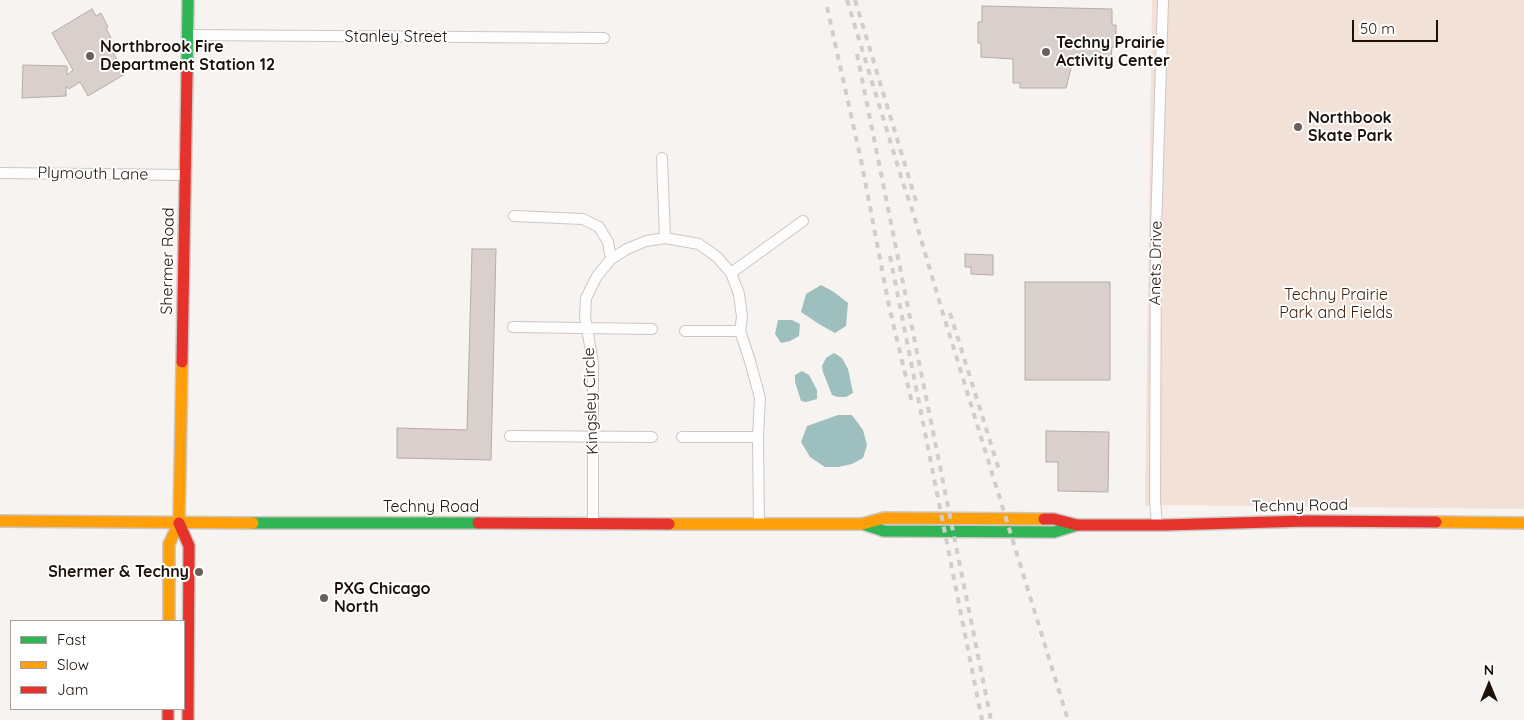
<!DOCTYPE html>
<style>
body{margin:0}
#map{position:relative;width:1524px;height:720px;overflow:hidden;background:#f7f3f1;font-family:Quicksand,sans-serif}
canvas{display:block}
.legend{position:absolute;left:10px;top:620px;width:175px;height:90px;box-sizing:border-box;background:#fff;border:1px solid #a5a09d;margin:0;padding:6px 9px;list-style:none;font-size:15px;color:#1d110a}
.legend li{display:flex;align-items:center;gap:10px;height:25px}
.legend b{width:25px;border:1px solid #a5a09d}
.north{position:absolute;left:1464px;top:660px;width:50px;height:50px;-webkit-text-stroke:4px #fff;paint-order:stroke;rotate:0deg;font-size:14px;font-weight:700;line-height:20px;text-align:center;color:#1d110a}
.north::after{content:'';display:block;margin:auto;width:18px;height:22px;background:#1d110a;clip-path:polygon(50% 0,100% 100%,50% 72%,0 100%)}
.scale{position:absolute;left:1352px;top:20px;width:86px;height:22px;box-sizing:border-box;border:2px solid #1d110a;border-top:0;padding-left:6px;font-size:15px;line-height:18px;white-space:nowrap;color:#1d110a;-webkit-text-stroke:4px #fff;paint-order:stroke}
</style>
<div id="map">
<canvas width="1524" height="720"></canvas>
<ul class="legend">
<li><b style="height:6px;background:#30b455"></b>Fast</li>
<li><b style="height:6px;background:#ff9f0a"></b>Slow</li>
<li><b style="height:6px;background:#e5322d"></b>Jam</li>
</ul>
<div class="north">N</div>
<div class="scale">50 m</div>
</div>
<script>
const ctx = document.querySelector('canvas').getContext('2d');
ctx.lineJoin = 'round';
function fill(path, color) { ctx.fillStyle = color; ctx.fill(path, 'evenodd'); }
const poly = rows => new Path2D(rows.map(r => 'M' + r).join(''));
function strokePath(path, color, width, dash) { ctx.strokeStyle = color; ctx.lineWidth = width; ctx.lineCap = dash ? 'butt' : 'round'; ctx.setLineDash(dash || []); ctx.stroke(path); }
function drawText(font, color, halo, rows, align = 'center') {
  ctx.font = font + ' Quicksand,sans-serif'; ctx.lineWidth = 4; ctx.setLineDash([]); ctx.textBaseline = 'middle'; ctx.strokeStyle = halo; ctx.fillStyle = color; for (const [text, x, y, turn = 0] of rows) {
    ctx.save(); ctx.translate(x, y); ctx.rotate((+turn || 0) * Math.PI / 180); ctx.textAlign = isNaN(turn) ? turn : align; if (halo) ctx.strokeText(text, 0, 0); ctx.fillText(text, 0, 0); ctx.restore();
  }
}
const green = poly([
 [1152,0,1524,0,1524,509,1175,505,1145,506]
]);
const water = poly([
 [821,285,834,292,848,303,846,326,835,333,819,324,801,312,806,294],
 [778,320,792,320,800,324,799,336,790,341,781,343,775,334],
 [834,353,842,358,848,369,853,393,846,397,838,397,832,395,823,372,822,366,826,358],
 [802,371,809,375,817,390,817,399,806,402,801,401,795,382,795,375],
 [838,415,852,415,863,430,867,445,863,458,852,464,838,467,825,467,810,457,801,442,807,426]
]);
const building = poly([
 [982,6,1112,9,1112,25,1116,25,1116,47,1112,47,1111,62,1073,61,1066,88,1020,88,1020,83,1013,83,1013,59,981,57,981,43,978,43,978,22,982,22,982,6],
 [92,9,96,16,101,13,108,27,106,28,111,38,109,39,112,45,110,47,125,74,88,96,80,82,69,89,66,86,66,96,22,98,23,65,67,66,67,75,73,70,52,33,92,9],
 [472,249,496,249,491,460,397,458,397,428,467,430,472,249],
 [965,254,993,255,993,275,971,274,971,267,965,267,965,254],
 [1025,282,1110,282,1110,380,1025,380,1025,282],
 [1046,431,1109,432,1108,492,1058,491,1058,462,1046,462,1046,431]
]);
const street = poly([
 [188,35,604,38],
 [662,158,665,238],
 [0,173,186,175],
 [514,216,583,219,599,227,608,242,611,259],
 [731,273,803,221],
 [513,327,652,329],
 [685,331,740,331],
 [510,436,652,437],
 [682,437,758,437],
 [593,524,593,363,585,317,586,298,597,276,611,259,627,249,646,241,665,238,699,244,717,257,731,273,739,294,742,317,740,331,750,361,760,398,758,437,759,524],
 [1157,525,1155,500,1156,229,1163,0]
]);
const fast = poly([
 [187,74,188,0],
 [253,523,478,523],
 [863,524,884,531,1054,532,1077,525]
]);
const slow = poly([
 [0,521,253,523],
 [1436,522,1524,523],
 [669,524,862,524,884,518,1044,519],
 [169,621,169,544,179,523,182,362]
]);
const jam = poly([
 [182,362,187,74],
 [1044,519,1054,519,1077,525,1165,525,1307,521,1436,522],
 [179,523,189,546,188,720],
 [478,523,669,524],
 [168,709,168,720]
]);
const rail = poly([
 [847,0,903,183,913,212,941,307,1068,720],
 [855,0,916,201],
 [827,7,861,160,889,306,912,403],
 [857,54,991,720],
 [890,256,982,720],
 [950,313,1000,473]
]);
const markers = [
 [1046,52,5,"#69605b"],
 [90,56,5,"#69605b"],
 [1298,127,5,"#69605b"],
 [199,572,5,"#69605b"],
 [324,598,5,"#69605b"]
];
const streetNames = [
 ["Stanley Street",396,37],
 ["Plymouth Lane",93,174,1],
 ["Shermer Road",168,261,-89],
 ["Anets Drive",1156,263,-89],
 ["Kingsley Circle",591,401,-92],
 ["Techny Road",1300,506,-1],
 ["Techny Road",431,507]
];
const poiNames = [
 ["Techny Prairie",1056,43],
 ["Activity Center",1056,61],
 ["Northbrook Fire",100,47],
 ["Department Station 12",100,65],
 ["Northbook",1308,118],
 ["Skate Park",1308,136],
 ["Shermer & Techny",189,572,"right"],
 ["PXG Chicago",334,589],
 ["North",334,607]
];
const parkNames = [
 ["Techny Prairie",1336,295],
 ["Park and Fields",1336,313]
];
fill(green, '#f2e1d7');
fill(water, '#9dbfbe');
fill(building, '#d9d0cc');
strokePath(building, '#b4aca7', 1);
strokePath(street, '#cec6c1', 12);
strokePath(fast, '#cec6c1', 14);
strokePath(slow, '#cec6c1', 14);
strokePath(jam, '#cec6c1', 14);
strokePath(street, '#fefdfd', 10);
strokePath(fast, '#30b455', 11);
strokePath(slow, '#ff9f0a', 11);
strokePath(jam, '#e5322d', 11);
strokePath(rail, '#d0cecd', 4, [6, 6]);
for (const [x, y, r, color] of markers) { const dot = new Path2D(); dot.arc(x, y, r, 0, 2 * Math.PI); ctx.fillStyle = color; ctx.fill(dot); strokePath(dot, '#fff', 2); }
drawText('16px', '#1d110a', '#fff', streetNames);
drawText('bold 16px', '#1d110a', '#fff', poiNames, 'left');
drawText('16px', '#421d06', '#fff', parkNames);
</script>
